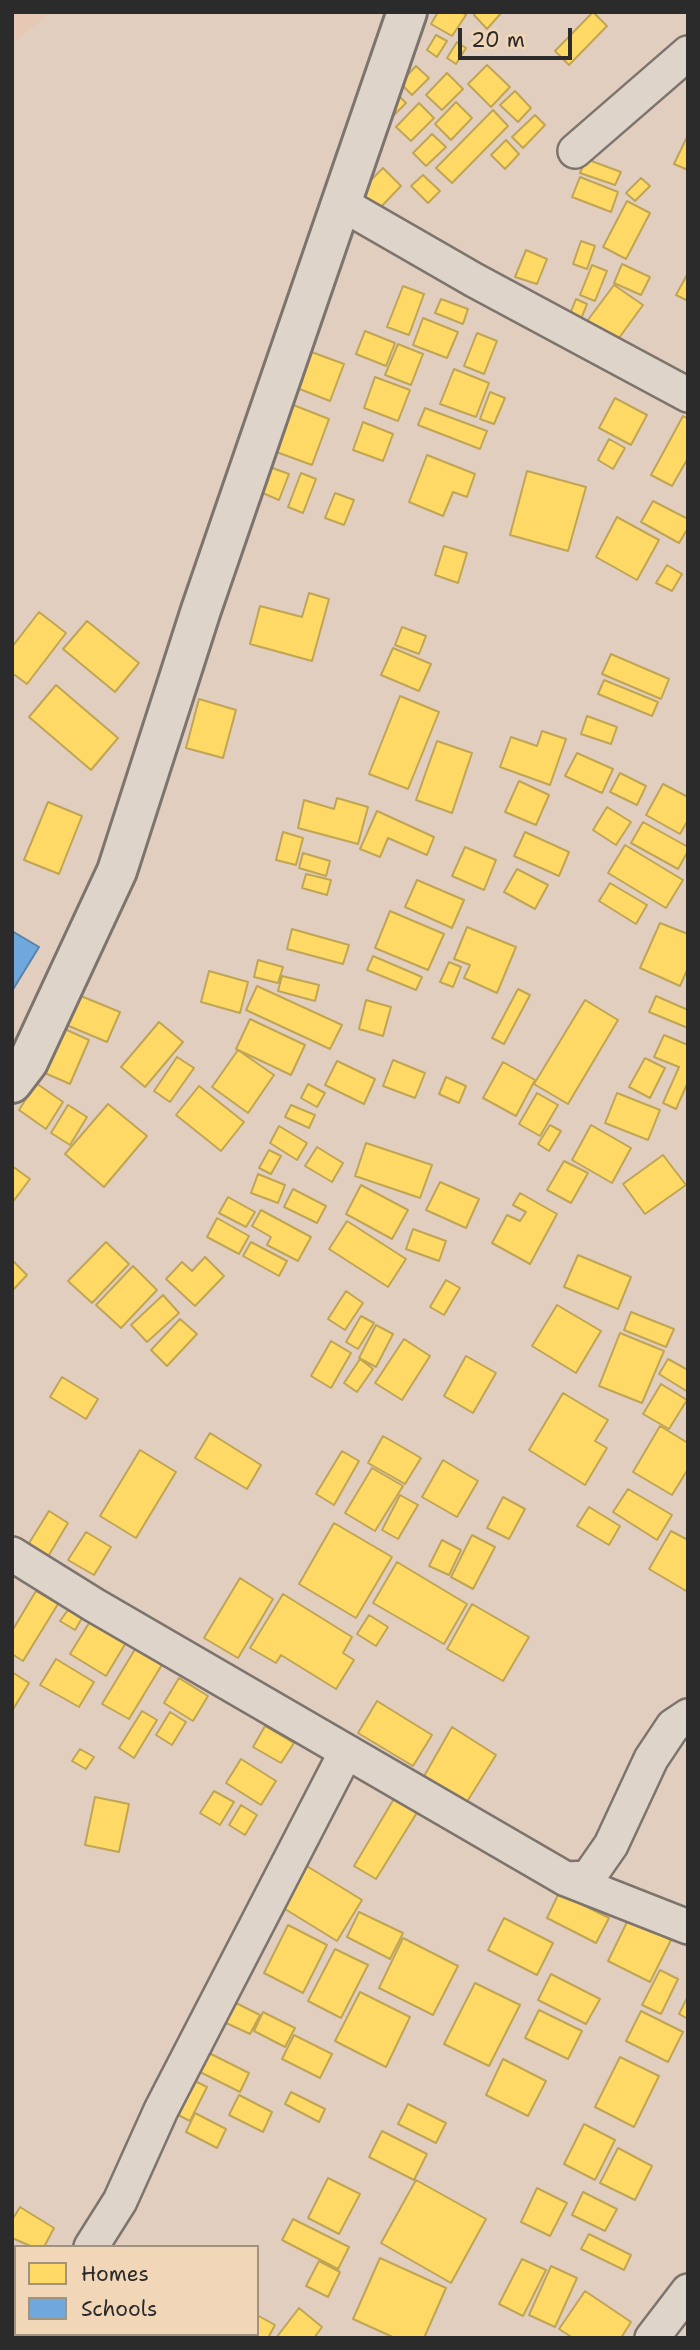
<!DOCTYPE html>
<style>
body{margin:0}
#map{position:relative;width:700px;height:2350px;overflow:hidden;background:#e1cebf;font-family:"Shantell Sans",sans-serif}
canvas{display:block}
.frame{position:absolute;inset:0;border:14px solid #2b2b2b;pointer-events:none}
.legend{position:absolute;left:14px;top:2245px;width:245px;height:91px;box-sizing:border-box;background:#f1d6b8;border:2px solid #a29280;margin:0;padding:9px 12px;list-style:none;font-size:21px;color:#2b2b2b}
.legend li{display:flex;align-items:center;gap:14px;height:35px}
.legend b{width:35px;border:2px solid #a29280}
.scale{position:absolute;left:458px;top:28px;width:114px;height:32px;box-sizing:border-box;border:4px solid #2b2b2b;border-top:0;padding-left:9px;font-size:21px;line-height:24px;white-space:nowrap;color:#2b2b2b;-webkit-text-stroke:5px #f1d6b8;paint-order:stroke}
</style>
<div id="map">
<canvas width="700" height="2350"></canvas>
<div class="frame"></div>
<ul class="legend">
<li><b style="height:19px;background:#ffd966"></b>Homes</li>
<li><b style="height:19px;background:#6fa8dc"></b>Schools</li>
</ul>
<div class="scale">20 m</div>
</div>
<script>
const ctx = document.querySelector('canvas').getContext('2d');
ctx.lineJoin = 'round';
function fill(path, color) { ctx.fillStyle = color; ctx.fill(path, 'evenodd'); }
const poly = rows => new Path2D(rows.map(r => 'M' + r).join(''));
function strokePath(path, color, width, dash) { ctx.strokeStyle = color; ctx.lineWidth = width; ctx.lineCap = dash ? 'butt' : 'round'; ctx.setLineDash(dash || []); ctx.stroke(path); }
const built = poly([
 [12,12,51,12,12,44]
]);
const homes = poly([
 [438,12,461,12,466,15,452,36,431,24,438,12],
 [476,12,502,12,487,29,474,15,476,12],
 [593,12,607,26,569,65,555,51,593,12],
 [436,35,447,41,437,57,427,50,436,35],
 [457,42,466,48,456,64,447,58,457,42],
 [487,65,510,87,491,107,468,84,487,65],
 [416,66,429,78,412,95,400,83,416,66],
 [447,73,463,89,442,110,426,95,447,73],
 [515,91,531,108,518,122,500,105,515,91],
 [395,92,406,103,386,123,395,92],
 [456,102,472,118,451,140,435,124,456,102],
 [419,103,434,118,411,141,396,127,419,103],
 [493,110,508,126,452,183,436,168,493,110],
 [535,115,545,125,523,148,512,137,535,115],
 [432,134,446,147,426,166,413,153,432,134],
 [688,135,688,170,674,164,688,135],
 [506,140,519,154,505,169,491,155,506,140],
 [586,159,621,172,615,185,580,173,586,159],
 [383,168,401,186,377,211,358,193,383,168],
 [423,175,440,191,428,203,411,186,423,175],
 [580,177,618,192,611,212,572,197,580,177],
 [641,178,650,186,635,201,626,193,641,178],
 [627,201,650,213,626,259,603,247,627,201],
 [581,241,595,246,587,269,573,264,581,241],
 [526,250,547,259,537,284,515,277,526,250],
 [622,264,650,277,641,295,614,283,622,264],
 [592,265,607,271,595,301,580,295,592,265],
 [688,273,688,301,676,295,688,273],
 [614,285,643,305,611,349,582,328,614,285],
 [403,286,424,294,409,335,387,327,403,286],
 [441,299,468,309,463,324,435,313,441,299],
 [576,299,587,304,579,324,568,319,576,299],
 [423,318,458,332,447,358,413,345,423,318],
 [365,331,395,343,386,366,356,354,365,331],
 [477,333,497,341,484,374,464,366,477,333],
 [398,344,423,354,411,385,385,375,398,344],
 [306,350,344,364,330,401,292,386,306,350],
 [454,369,489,383,476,417,440,404,454,369],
 [375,377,410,390,398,421,364,408,375,377],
 [490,392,505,398,494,424,480,419,490,392],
 [615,398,647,415,631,445,599,428,615,398],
 [278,399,329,419,312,465,260,446,278,399],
 [425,408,487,431,480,449,418,425,425,408],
 [683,416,688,419,688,458,672,486,651,475,683,416],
 [363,422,393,434,383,461,353,450,363,422],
 [609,439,625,448,613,469,598,460,609,439],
 [427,455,475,474,467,497,453,492,443,516,409,502,427,455],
 [267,466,289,474,279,500,258,491,267,466],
 [527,471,586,487,568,551,510,535,527,471],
 [301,473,316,479,303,513,288,507,301,473],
 [335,493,354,500,344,525,325,518,335,493],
 [653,501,688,519,688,528,679,543,641,522,653,501],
 [617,517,659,540,637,580,596,557,617,517],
 [444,546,467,553,458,583,435,575,444,546],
 [667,565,682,574,672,591,656,583,667,565],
 [309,593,329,599,312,661,250,644,260,606,302,617,309,593],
 [39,612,66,633,27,684,12,673,12,647,39,612],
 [87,621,139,663,115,692,63,649,87,621],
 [402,627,426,636,419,654,395,645,402,627],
 [393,648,431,664,419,691,381,675,393,648],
 [611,654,669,679,661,699,602,674,611,654],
 [604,680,658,702,652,716,598,694,604,680],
 [56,685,118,738,91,770,29,717,56,685],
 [400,696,439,712,408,789,369,774,400,696],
 [199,699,236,710,223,758,186,748,199,699],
 [587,716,617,727,611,744,581,734,587,716],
 [542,731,566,739,550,785,500,767,511,737,537,746,542,731],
 [437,741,472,753,452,813,416,800,437,741],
 [577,753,613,769,602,793,565,776,577,753],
 [620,773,646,786,637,805,610,792,620,773],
 [519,781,549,795,536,825,505,812,519,781],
 [663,784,688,797,688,820,680,834,646,815,663,784],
 [337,798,368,807,358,844,298,828,304,800,334,809,337,798],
 [48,802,82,816,59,874,24,860,48,802],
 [607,807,631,822,616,845,593,830,607,807],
 [377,811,434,837,427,855,388,838,380,857,360,849,377,811],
 [643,822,688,847,688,851,678,869,631,843,643,822],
 [283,832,303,838,296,865,276,860,283,832],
 [525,832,569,852,559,876,514,856,525,832],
 [625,845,683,880,666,908,608,873,625,845],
 [465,847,496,860,484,890,452,876,465,847],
 [303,853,330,861,326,876,299,868,303,853],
 [517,869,548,885,535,909,504,892,517,869],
 [306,874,331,880,327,895,302,888,306,874],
 [417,880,464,900,452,928,405,907,417,880],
 [610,883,647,905,636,924,599,901,610,883],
 [390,911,444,934,428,970,375,948,390,911],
 [660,923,688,934,688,968,680,986,640,968,660,923],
 [467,927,516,947,497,993,464,978,470,965,454,959,467,927],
 [292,929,349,945,343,964,287,949,292,929],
 [373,956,422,977,416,990,367,970,373,956],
 [258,960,283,967,278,983,254,977,258,960],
 [449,962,461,967,453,987,440,982,449,962],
 [209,971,248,982,240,1013,201,1002,209,971],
 [282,976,319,985,315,1001,278,991,282,976],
 [257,986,342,1025,330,1049,246,1010,257,986],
 [518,989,530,995,504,1044,492,1038,518,989],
 [76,994,120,1012,107,1042,64,1024,76,994],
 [656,996,688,1010,688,1028,649,1012,656,996],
 [366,1000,391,1007,383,1036,359,1029,366,1000],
 [585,1000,618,1020,568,1104,534,1084,585,1000],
 [250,1019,305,1045,291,1075,236,1049,250,1019],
 [159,1022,183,1042,145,1087,121,1067,159,1022],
 [58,1026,89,1040,70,1084,38,1070,58,1026],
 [664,1035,688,1045,688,1082,676,1109,663,1103,679,1067,654,1057,664,1035],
 [238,1050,274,1075,248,1113,212,1087,238,1050],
 [177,1057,194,1068,170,1102,154,1091,177,1057],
 [645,1058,665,1068,650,1098,629,1087,645,1058],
 [393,1060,425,1073,415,1098,383,1086,393,1060],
 [337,1061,375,1079,364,1104,325,1085,337,1061],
 [503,1062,535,1080,516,1116,483,1098,503,1062],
 [446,1077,466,1086,459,1103,439,1094,446,1077],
 [36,1083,63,1102,46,1129,19,1110,36,1083],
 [308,1084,325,1093,317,1107,301,1098,308,1084],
 [199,1086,244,1122,221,1151,176,1115,199,1086],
 [537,1093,558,1105,540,1136,519,1124,537,1093],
 [617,1093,660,1110,648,1140,605,1123,617,1093],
 [108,1104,147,1136,104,1187,65,1154,108,1104],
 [68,1105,87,1117,70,1145,51,1133,68,1105],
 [291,1105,315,1115,309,1128,285,1117,291,1105],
 [550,1125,561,1131,549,1151,538,1144,550,1125],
 [591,1125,631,1148,612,1183,572,1160,591,1125],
 [279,1126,307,1143,297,1160,270,1143,279,1126],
 [366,1143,432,1165,420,1198,355,1176,366,1143],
 [317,1147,343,1163,332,1182,305,1166,317,1147],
 [269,1150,281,1156,271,1174,259,1168,269,1150],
 [663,1155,686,1185,645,1214,623,1184,663,1155],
 [564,1161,588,1173,571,1203,547,1190,564,1161],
 [12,1166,30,1179,12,1203,12,1166],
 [258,1174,285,1185,278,1203,251,1193,258,1174],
 [440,1182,479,1199,466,1228,426,1210,440,1182],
 [361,1185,408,1210,392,1239,346,1214,361,1185],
 [293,1189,326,1206,317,1223,284,1207,293,1189],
 [520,1193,557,1214,530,1264,492,1243,507,1215,520,1221,526,1212,513,1205,520,1193],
 [228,1197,255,1212,246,1227,219,1213,228,1197],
 [261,1210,311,1237,298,1261,267,1245,271,1237,252,1226,261,1210],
 [217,1218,249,1236,239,1254,207,1237,217,1218],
 [347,1221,406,1259,388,1287,329,1249,347,1221],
 [413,1229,446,1241,439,1261,406,1249,413,1229],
 [106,1242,129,1264,92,1303,68,1281,106,1242],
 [251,1242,287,1261,279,1276,243,1256,251,1242],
 [578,1255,631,1277,618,1309,564,1287,578,1255],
 [205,1257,224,1276,195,1306,166,1279,182,1262,192,1271,205,1257],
 [12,1260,27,1275,12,1291,12,1260],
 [133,1266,157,1290,121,1328,96,1305,133,1266],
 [446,1280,460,1288,444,1315,430,1307,446,1280],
 [346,1291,363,1303,345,1330,328,1319,346,1291],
 [163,1295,179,1313,147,1342,131,1325,163,1295],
 [557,1305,601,1331,576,1373,532,1346,557,1305],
 [631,1312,674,1329,666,1347,624,1330,631,1312],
 [361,1316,374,1323,358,1349,346,1342,361,1316],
 [180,1319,197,1334,167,1366,151,1350,180,1319],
 [376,1325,393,1334,376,1367,359,1358,376,1325],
 [620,1333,664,1351,642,1403,599,1386,620,1333],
 [404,1339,430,1356,402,1400,375,1383,404,1339],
 [331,1341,351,1353,331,1388,311,1376,331,1341],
 [466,1356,496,1373,473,1413,444,1396,466,1356],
 [360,1359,373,1369,357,1392,344,1383,360,1359],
 [668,1359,688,1370,688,1392,659,1374,668,1359],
 [62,1377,98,1399,86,1419,50,1397,62,1377],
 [661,1384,687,1400,669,1429,643,1414,661,1384],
 [563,1393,608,1420,595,1441,607,1448,585,1485,529,1450,563,1393],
 [660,1426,688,1443,688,1469,672,1495,633,1472,660,1426],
 [210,1433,261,1465,247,1489,195,1458,210,1433],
 [383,1436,421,1458,405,1484,368,1463,383,1436],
 [140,1450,176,1472,136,1538,100,1516,140,1450],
 [342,1451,359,1461,334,1505,316,1494,342,1451],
 [443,1460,478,1481,457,1517,422,1497,443,1460],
 [372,1468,403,1486,375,1531,345,1513,372,1468],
 [628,1489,672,1515,657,1540,613,1512,628,1489],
 [400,1495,418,1505,398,1539,382,1530,400,1495],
 [503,1497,525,1509,509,1539,487,1528,503,1497],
 [589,1507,620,1526,609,1545,577,1526,589,1507],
 [49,1511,68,1523,46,1560,26,1548,49,1511],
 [334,1523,392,1557,356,1618,299,1584,334,1523],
 [671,1531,688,1540,688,1592,649,1569,671,1531],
 [86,1532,111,1547,94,1575,68,1560,86,1532],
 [472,1535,495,1547,473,1589,451,1577,472,1535],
 [442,1540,461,1550,449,1575,429,1566,442,1540],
 [397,1562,467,1604,444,1644,373,1603,397,1562],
 [240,1578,273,1599,238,1658,204,1638,240,1578],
 [36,1591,58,1604,23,1661,12,1654,12,1631,36,1591],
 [283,1594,352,1637,343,1653,354,1660,336,1689,281,1655,276,1663,250,1648,283,1594],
 [472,1604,529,1637,503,1681,447,1649,472,1604],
 [68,1610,82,1618,75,1630,60,1621,68,1610],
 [369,1615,388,1627,376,1646,357,1634,369,1615],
 [91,1620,127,1641,106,1676,70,1654,91,1620],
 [137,1646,163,1663,129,1719,102,1704,137,1646],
 [56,1659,94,1682,79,1707,40,1685,56,1659],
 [12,1672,29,1683,12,1711,12,1672],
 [179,1678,208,1696,193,1721,164,1703,179,1678],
 [377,1701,432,1735,413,1766,358,1733,377,1701],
 [142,1711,157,1720,134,1758,119,1748,142,1711],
 [170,1712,186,1722,172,1745,156,1735,170,1712],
 [265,1726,294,1743,281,1763,253,1747,265,1726],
 [452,1727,496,1755,465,1805,423,1778,452,1727],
 [80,1749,94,1757,86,1769,72,1761,80,1749],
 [241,1759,276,1781,261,1805,226,1783,241,1759],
 [214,1791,234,1802,220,1825,200,1813,214,1791],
 [95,1797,129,1804,119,1852,85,1845,95,1797],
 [395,1797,418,1811,376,1879,354,1866,395,1797],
 [241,1805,257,1815,245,1835,229,1825,241,1805],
 [297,1860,362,1900,337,1941,272,1901,297,1860],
 [559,1893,609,1918,596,1943,547,1918,559,1893],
 [359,1912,403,1933,390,1959,347,1937,359,1912],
 [504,1918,553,1943,537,1975,488,1950,504,1918],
 [629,1918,671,1940,650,1982,608,1961,629,1918],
 [288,1925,327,1945,303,1993,264,1973,288,1925],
 [403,1938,458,1966,433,2015,379,1988,403,1938],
 [335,1949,368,1965,341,2018,308,2001,335,1949],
 [660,1970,678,1979,661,2014,642,2005,660,1970],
 [551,1974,600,1999,586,2024,538,2000,551,1974],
 [475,1983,520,2005,489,2066,444,2044,475,1983],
 [360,1992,410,2017,386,2067,335,2041,360,1992],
 [688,1996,688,2019,679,2014,688,1996],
 [234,2002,260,2015,250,2034,224,2022,234,2002],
 [539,2010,582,2031,568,2059,525,2038,539,2010],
 [641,2011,683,2032,668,2062,626,2041,641,2011],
 [263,2012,295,2028,285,2047,254,2031,263,2012],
 [294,2035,332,2054,320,2078,282,2059,294,2035],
 [195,2046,249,2073,240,2092,186,2065,195,2046],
 [620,2057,659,2076,634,2127,595,2107,620,2057],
 [503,2059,546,2081,528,2116,486,2095,503,2059],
 [185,2076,207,2087,190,2121,168,2110,185,2076],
 [291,2092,325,2109,319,2122,285,2104,291,2092],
 [239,2095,272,2112,263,2132,229,2115,239,2095],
 [408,2104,446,2123,436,2143,398,2124,408,2104],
 [195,2113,226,2129,217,2148,186,2132,195,2113],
 [584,2124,615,2140,595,2180,564,2164,584,2124],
 [382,2131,427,2154,414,2180,369,2157,382,2131],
 [618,2148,652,2166,635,2200,600,2183,618,2148],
 [328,2178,360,2194,339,2234,308,2218,328,2178],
 [416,2180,486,2219,451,2283,381,2243,416,2180],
 [537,2188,567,2203,550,2236,521,2222,537,2188],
 [583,2192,617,2209,605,2231,572,2215,583,2192],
 [20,2207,54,2228,44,2247,33,2247,12,2238,12,2220,20,2207],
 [293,2219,349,2247,338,2269,282,2240,293,2219],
 [589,2234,631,2255,624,2270,581,2249,589,2234],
 [12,2249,16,2251,16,2275,12,2273,12,2249],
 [380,2258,446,2288,424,2338,395,2338,353,2319,380,2258],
 [522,2259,546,2270,523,2316,499,2304,522,2259],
 [319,2261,340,2272,328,2297,306,2286,319,2261],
 [551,2266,577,2278,555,2327,529,2315,551,2266],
 [585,2291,631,2322,621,2338,573,2338,559,2329,585,2291],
 [299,2308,322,2327,314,2338,276,2338,299,2308],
 [257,2315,275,2325,268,2338,238,2338,240,2334,257,2334,257,2315],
 [135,2334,161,2334,167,2338,133,2338,135,2334],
 [170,2334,190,2334,188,2338,176,2338,170,2334]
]);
const schools = poly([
 [12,931,39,947,12,991,12,931]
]);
const street = poly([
 [575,151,688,53],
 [342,204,474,280,688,395],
 [12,1554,94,1605,566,1879,688,1927],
 [566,1879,588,1878,611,1845,651,1759,673,1726,688,1716],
 [91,2247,120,2201,161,2110,346,1752],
 [23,2338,25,2334],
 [652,2338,688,2291]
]);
const secondary = poly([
 [12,1083,28,1062,117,871,201,610,407,12]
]);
fill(built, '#e6c8b4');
fill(homes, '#ffd966');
strokePath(homes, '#bfa554', 2);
fill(schools, '#6fa8dc');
strokePath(schools, '#5b82a7', 2);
strokePath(street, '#7d746e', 38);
strokePath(secondary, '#7d746e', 44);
strokePath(street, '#ded4c9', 33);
strokePath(secondary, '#ded4c9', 38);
</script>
